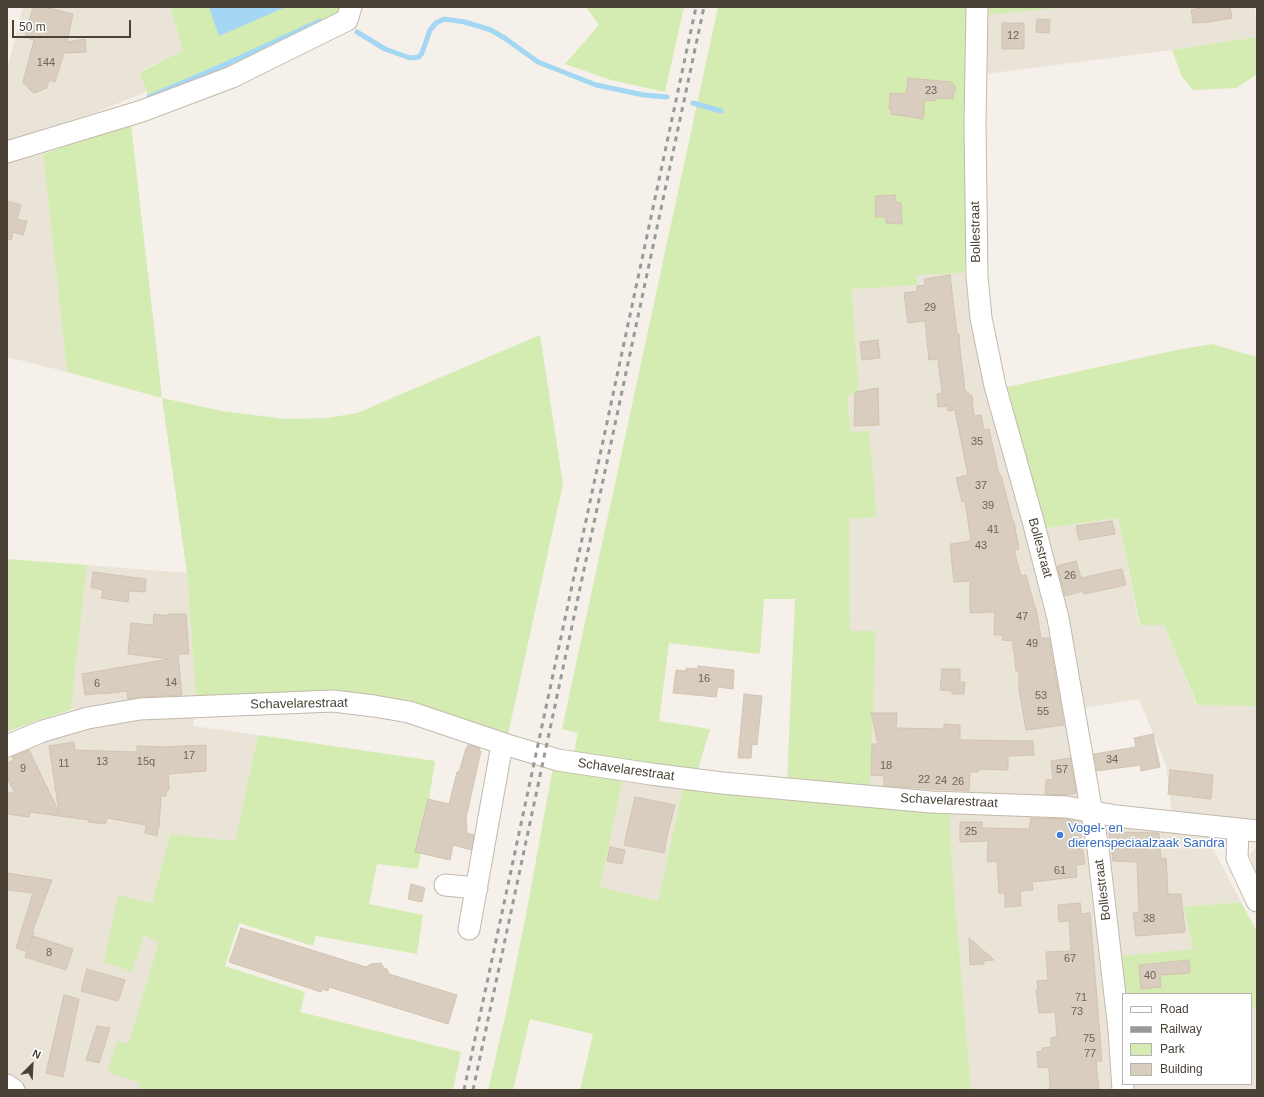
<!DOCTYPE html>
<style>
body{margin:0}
#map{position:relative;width:1264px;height:1097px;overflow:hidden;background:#f5f1ea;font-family:Helvetica,sans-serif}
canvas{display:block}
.frame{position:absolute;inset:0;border:8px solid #4a4237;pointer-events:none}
.legend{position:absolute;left:1122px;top:993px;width:130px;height:92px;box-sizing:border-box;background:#fff;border:1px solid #b7b3af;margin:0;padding:5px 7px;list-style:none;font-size:12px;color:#4a4237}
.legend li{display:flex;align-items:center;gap:8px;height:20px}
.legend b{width:20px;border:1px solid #b7b3af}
.north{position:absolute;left:12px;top:1045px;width:40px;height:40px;-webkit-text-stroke:3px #fff;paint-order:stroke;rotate:24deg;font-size:11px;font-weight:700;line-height:16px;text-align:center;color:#4a4237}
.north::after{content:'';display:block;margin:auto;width:14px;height:18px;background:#4a4237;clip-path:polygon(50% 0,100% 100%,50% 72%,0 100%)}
.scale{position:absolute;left:12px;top:20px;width:119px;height:18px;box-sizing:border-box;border:2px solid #4a4237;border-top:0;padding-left:5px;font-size:12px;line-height:14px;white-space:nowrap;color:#4a4237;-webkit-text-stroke:3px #fff;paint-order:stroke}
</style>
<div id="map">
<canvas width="1264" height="1097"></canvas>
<div class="frame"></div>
<ul class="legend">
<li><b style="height:5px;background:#fff"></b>Road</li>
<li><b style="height:5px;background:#999"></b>Railway</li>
<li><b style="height:11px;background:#d4ebb1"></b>Park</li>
<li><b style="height:11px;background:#d8cdbe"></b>Building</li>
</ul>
<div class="north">N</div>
<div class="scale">50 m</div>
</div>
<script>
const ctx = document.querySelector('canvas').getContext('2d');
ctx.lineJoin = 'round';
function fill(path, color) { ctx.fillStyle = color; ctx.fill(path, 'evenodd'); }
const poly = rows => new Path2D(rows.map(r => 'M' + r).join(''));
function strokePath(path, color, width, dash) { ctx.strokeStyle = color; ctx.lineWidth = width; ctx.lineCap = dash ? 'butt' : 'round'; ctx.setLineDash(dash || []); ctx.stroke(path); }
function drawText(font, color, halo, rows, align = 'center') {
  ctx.font = font + ' Helvetica,sans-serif'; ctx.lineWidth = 3; ctx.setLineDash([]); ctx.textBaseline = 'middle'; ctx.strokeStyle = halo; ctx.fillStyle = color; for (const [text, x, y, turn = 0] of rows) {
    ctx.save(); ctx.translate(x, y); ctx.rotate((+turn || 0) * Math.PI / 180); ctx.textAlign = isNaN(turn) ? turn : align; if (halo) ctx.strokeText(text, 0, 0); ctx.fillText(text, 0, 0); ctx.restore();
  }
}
const residential = poly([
 [23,7,170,7,183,50,139,72,146,92,97,112,7,141,7,70],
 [1066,7,1255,7,1257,37,1172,50,986,74,987,15],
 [43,154,67,372,7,357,7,162],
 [965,273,968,298,978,339,1038,557,1084,801,870,790,876,631,850,632,849,519,877,517,869,430,851,433,847,396,859,394,852,288,918,285,916,275],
 [1118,518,1139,625,1164,625,1196,705,1257,706,1257,822,1172,812,1166,766,1139,699,1085,708,1071,631,1046,528],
 [87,565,187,573,196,697,97,706,71,710],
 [195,714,193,726,258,735,235,841,170,834,152,903,118,895,144,936,159,942,128,1044,107,1072,140,1083,138,1090,22,1090,7,1078,7,753,93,724],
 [623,778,683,788,658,901,600,887],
 [950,810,1078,816,1082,819,1092,853,1116,1090,971,1090,952,865],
 [1112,826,1207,837,1241,902,1184,907,1193,949,1121,956,1107,830],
 [1257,846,1257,871,1249,855],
 [1251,1007,1257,1008,1257,1090,1133,1090,1133,1084,1251,1084]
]);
const green = poly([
 [170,7,361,7,154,109,139,73,183,50],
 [586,7,684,7,665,92,611,80,565,64,599,25],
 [718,7,968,7,967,191,965,273,916,275,918,285,852,289,859,394,847,396,851,433,869,430,877,517,849,519,850,631,876,631,870,790,787,783,795,599,764,599,760,654,669,643,659,721,710,729,697,772,574,753,578,733,562,729],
 [987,7,1066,7,987,15],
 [1257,37,1257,74,1237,88,1193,90,1182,77,1172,50],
 [131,124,162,398,222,411,285,419,327,418,357,413,540,335,563,484,508,734,406,700,358,695,196,697,187,573,162,398,67,372,43,154],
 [1212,344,1257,357,1257,706,1197,705,1164,625,1140,625,1118,518,1046,528,1007,387,1177,350],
 [7,559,87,565,71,710,39,720,7,732],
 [258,735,435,761,418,869,377,864,369,904,423,915,417,954,316,936,313,946,239,923,225,966,305,992,300,1012,461,1052,453,1090,138,1090,140,1083,107,1072,117,1041,128,1044,159,942,144,936,132,972,104,962,118,895,152,903,170,834,235,841],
 [553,767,623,778,600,887,658,901,683,788,770,799,950,810,952,865,971,1090,580,1090,593,1034,530,1019,513,1090,488,1090,506,1013,526,915],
 [1241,902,1257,932,1257,1008,1251,1007,1251,994,1125,994,1121,956,1193,949,1184,907]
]);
const water = poly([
 [209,7,286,7,219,36]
]);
const stream = poly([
 [357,32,385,49,410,58,419,57,422,53,430,30,436,23,444,19,465,22,491,30,506,39,538,62,596,85,644,95,667,97],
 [149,97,224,65,320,21],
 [693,103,721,111]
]);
const building = poly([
 [33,7,45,7,73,14,67,42,85,39,86,52,64,53,55,82,49,80,47,88,34,93,31,91,23,82,34,40,25,37,33,7],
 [1200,7,1230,7,1232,18,1204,23,1203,22,1193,23,1191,10,1200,8,1200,7],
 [1037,19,1050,20,1049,33,1036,32,1037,19],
 [1002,23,1024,23,1024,49,1002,49,1002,23],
 [908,78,951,82,955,86,956,91,953,94,953,99,935,98,935,101,925,100,923,119,891,114,891,109,889,109,890,93,906,94,908,78],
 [895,195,896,202,901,203,902,224,886,223,886,217,875,217,876,196,895,195],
 [7,201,21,205,17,219,27,221,23,235,13,232,11,240,7,239,7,201],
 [950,275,957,334,959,334,960,349,965,390,972,396,974,416,981,415,984,430,989,429,999,475,1001,475,1013,522,1014,522,1019,549,1014,550,1021,576,1026,575,1035,608,1036,608,1041,638,1049,638,1064,725,1026,730,1019,690,1019,671,1016,671,1014,650,1013,650,1013,641,1002,640,1003,635,994,635,995,612,970,613,970,581,954,582,950,544,971,541,965,501,962,502,956,478,968,475,955,410,948,411,947,406,938,407,937,394,942,393,938,359,929,360,925,321,908,323,904,293,917,291,917,286,925,285,924,279,950,275],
 [878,340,880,358,862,360,860,342,878,340],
 [878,388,879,425,854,426,855,392,878,388],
 [1112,521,1115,534,1079,540,1076,526,1112,521],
 [1076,561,1081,578,1122,569,1126,585,1084,594,1083,591,1065,596,1057,566,1076,561],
 [93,572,146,579,145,592,129,591,128,602,101,598,103,590,91,587,93,572],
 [154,614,168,616,168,614,186,614,189,654,178,654,182,695,140,697,128,699,127,691,103,694,103,693,85,695,82,674,169,659,128,654,131,623,153,625,154,614],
 [698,666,734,670,733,689,718,687,716,697,673,693,676,670,686,671,686,668,698,669,698,666],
 [942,669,960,669,960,682,965,682,964,694,952,694,952,691,940,690,942,669],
 [744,694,762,696,757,745,752,744,751,758,738,758,744,694],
 [871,713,897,713,896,728,944,729,944,724,960,725,960,740,1033,741,1034,755,1008,756,1008,770,979,769,978,772,970,772,969,791,884,786,884,776,871,775,872,744,878,744,871,713],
 [1153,734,1160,767,1141,771,1140,765,1097,771,1094,754,1136,747,1134,738,1153,734],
 [74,742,75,750,137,752,137,746,162,747,206,745,206,771,168,774,169,790,166,790,166,796,161,796,159,828,158,828,157,836,145,833,146,825,107,818,105,824,88,822,89,820,30,812,29,817,7,814,7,793,15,793,7,778,7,763,14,760,12,757,29,750,59,812,49,746,74,742],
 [468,745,480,748,479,751,481,751,466,818,467,833,474,835,471,850,453,845,450,860,415,852,428,799,449,804,457,772,459,772,466,748,467,749,468,745],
 [1070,758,1076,793,1066,795,1045,794,1046,780,1053,779,1051,761,1070,758],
 [1170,770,1213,775,1211,799,1168,794,1170,770],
 [635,797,675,805,667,836,664,853,624,845,635,797],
 [1031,818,1066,819,1078,821,1085,864,1076,865,1077,877,1032,882,1033,890,1020,891,1021,906,1005,907,1005,893,999,893,997,861,987,862,988,841,960,842,960,822,982,822,982,828,1029,829,1031,818],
 [1109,832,1159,833,1161,859,1166,858,1168,894,1181,894,1185,932,1136,936,1133,913,1139,912,1137,862,1113,861,1109,832],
 [610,847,625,850,622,864,607,861,610,847],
 [7,873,52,880,32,932,34,933,30,943,33,936,73,949,66,970,25,957,29,945,28,944,25,951,16,948,33,893,7,890,7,873],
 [411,884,425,888,422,902,408,899,411,884],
 [1080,903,1081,914,1090,913,1102,1061,1096,1061,1099,1090,1050,1090,1049,1067,1038,1068,1037,1052,1043,1051,1042,1048,1051,1047,1051,1038,1057,1037,1055,1012,1039,1013,1036,990,1038,989,1037,981,1048,980,1046,952,1071,951,1069,921,1059,922,1058,905,1080,903],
 [241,928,366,967,371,964,381,963,384,968,387,969,389,974,457,995,448,1024,329,987,328,991,322,989,321,992,229,962,241,928],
 [969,938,994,960,984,961,984,964,970,965,969,938],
 [1189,960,1190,973,1160,975,1161,987,1141,989,1139,965,1189,960],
 [87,969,125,980,118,1001,81,991,87,969],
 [64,995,79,999,63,1077,46,1073,64,995],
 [97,1026,110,1028,99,1063,86,1060,97,1026]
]);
const minor = poly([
 [977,7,975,123,977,276,981,318,995,386,1033,521,1058,618,1098,848,1119,1030,1123,1090],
 [7,152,142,111,232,77,347,20,351,7],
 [7,746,43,731,88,718,140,709,333,701,374,706,409,712,507,745,558,760,651,774,722,783,931,802,1067,807,1116,816,1257,831],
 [1238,829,1237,858,1257,901],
 [445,885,477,888],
 [469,929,501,750,507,745],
 [7,1085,14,1090]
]);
const rail = poly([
 [464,1090,696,7],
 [473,1090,704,7]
]);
const markers = [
 [1060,835,4,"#3f7fe0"]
];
const numberNames = [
 ["12",1013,36],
 ["144",46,63],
 ["23",931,91],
 ["29",930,308],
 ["35",977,442],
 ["37",981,486],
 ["39",988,506],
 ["41",993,530],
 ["43",981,546],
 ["26",1070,576],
 ["47",1022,617],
 ["49",1032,644],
 ["16",704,679],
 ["14",171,683],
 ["6",97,684],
 ["53",1041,696],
 ["55",1043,712],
 ["17",189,756],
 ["34",1112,760],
 ["13",102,762],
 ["15q",146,762],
 ["11",64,764],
 ["18",886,766],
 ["9",23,769],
 ["57",1062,770],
 ["22",924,780],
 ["24",941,781],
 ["26",958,782],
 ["25",971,832],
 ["61",1060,871],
 ["38",1149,919],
 ["8",49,953],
 ["67",1070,959],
 ["40",1150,976],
 ["71",1081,998],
 ["73",1077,1012],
 ["75",1089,1039],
 ["77",1090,1054]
];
const streetNames = [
 ["Bollestraat",976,232,-91],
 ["Bollestraat",1040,548,75],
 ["Schavelarestraat",299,704,-1],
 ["Schavelarestraat",626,770,8],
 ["Schavelarestraat",949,801,3],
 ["Bollestraat",1103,890,-97]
];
const shopNames = [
 ["Vogel- en",1068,828],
 ["dierenspeciaalzaak Sandra",1068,843]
];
fill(residential, '#eae3d7');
fill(green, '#d4ebb1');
fill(water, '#a4d7f4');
strokePath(stream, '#a4d7f4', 5);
fill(building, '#d8cdbe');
strokePath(building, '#d3c4b1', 1);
strokePath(minor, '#c2b9ab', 23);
strokePath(minor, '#fff', 21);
strokePath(rail, '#999', 3, [5, 5]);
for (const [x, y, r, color] of markers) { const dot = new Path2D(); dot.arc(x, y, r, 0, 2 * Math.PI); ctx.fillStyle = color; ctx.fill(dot); strokePath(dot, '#fff', 1.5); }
drawText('11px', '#6e6559', null, numberNames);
drawText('13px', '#4a4237', '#fff', streetNames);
drawText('13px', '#366cbe', '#fff', shopNames, 'left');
</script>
